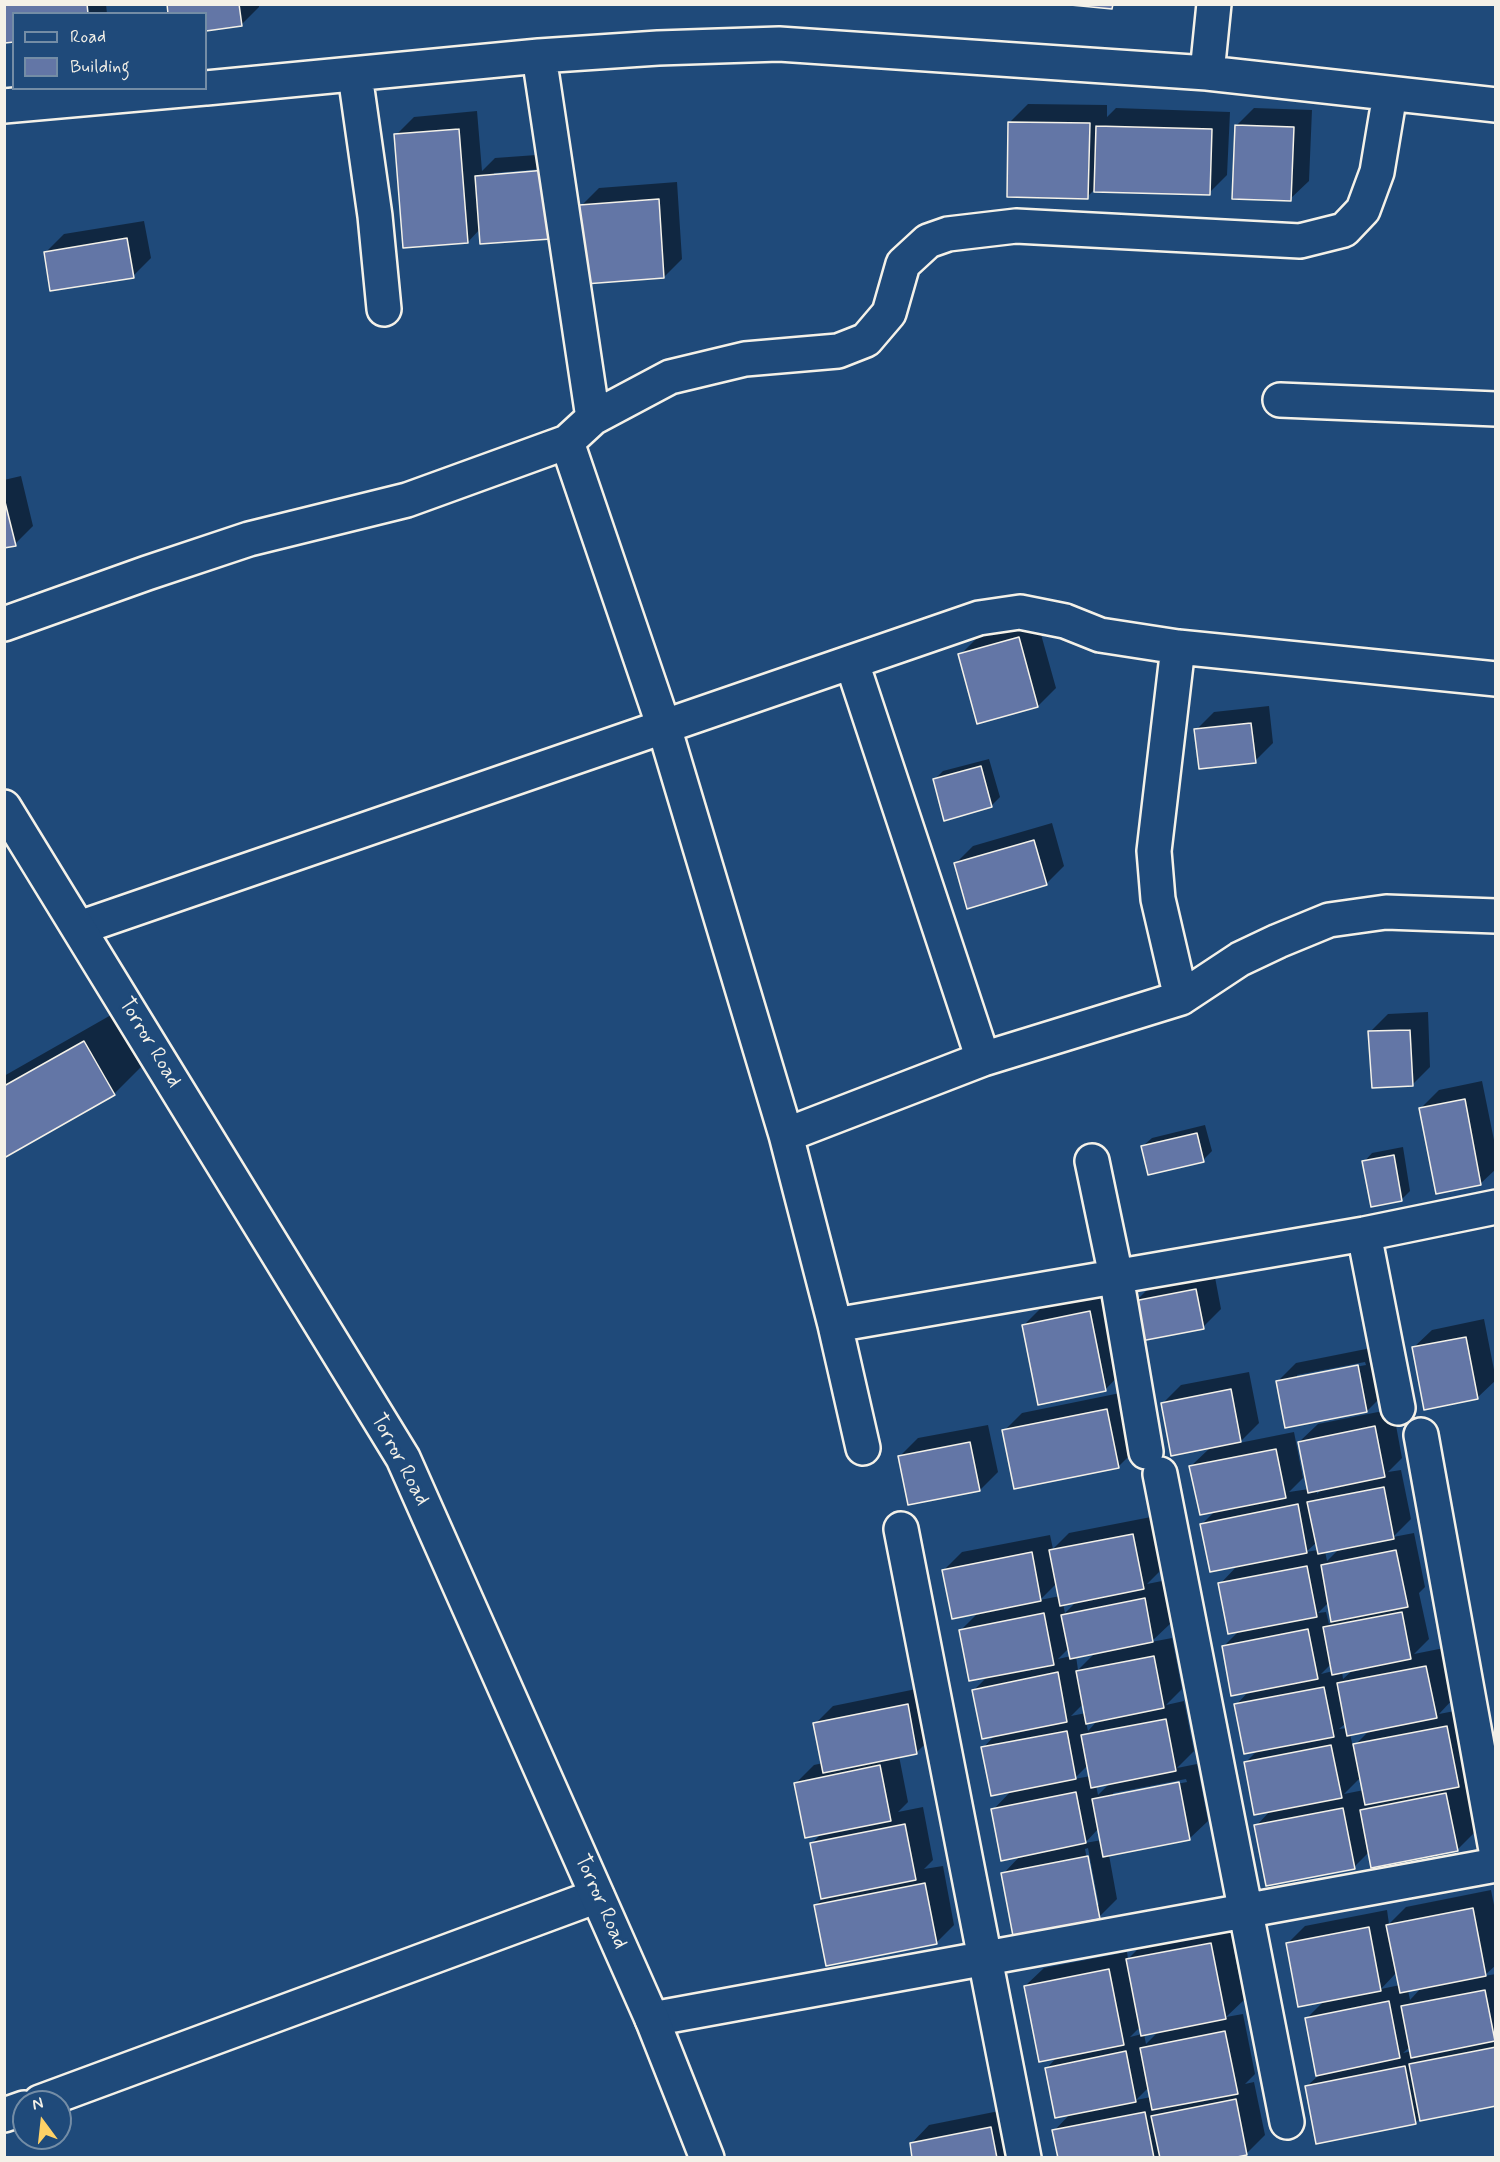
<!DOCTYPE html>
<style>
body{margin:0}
#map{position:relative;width:1500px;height:2162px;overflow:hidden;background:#1f4a7a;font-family:Mynerve,sans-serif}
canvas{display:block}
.frame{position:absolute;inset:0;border:6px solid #f4f1e8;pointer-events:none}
.legend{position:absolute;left:12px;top:12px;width:195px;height:78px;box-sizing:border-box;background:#1f4a7a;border:2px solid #748da6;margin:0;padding:8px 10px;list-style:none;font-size:18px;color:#f4f1e8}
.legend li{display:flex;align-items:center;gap:12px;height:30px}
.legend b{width:30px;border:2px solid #748da6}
.north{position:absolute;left:12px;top:2090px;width:60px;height:60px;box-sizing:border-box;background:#1f4a7a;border:2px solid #748da6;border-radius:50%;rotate:345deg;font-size:16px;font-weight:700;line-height:24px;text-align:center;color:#f4f1e8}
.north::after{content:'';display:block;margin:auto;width:21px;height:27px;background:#ffd166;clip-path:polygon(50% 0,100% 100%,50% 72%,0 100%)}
</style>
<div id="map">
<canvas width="1500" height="2162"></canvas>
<div class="frame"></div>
<ul class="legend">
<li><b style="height:8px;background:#1f4a7a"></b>Road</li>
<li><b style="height:16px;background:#6376a6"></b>Building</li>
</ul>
<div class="north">N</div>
</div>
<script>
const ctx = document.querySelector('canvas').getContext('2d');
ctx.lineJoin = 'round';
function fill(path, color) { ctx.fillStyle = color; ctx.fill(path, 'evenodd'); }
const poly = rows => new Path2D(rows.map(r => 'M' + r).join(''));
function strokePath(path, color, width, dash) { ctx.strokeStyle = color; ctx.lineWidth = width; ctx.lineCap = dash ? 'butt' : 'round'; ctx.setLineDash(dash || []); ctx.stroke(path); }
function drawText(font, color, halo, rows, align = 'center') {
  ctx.font = font + ' Mynerve,sans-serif'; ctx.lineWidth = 6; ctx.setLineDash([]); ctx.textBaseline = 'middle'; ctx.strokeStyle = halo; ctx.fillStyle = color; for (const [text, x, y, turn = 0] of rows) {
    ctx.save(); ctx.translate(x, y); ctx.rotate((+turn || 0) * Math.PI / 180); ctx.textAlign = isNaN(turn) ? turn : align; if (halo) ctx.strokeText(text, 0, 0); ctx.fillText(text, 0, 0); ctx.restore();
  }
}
const shadow = poly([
 [88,4,106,4,107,14,89,14],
 [168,4,259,4,259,7,241,25,206,30,206,14],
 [1028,104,1107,105,1107,117,1116,108,1230,112,1227,175,1209,193,1094,190,1087,197,1010,122],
 [1254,108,1312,110,1309,181,1290,199,1236,126],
 [477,111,482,171,495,158,564,153,568,219,550,238,481,243,480,229,468,242,405,247,396,135,414,117],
 [553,168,554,171,494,176,494,173],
 [677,182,682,259,664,277,581,206,599,188],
 [144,221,151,258,133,276,46,252,64,234],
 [21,476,33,526,15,544,4,547,4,480],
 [1037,620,1056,688,1038,706,960,655,978,637],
 [1269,706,1273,743,1255,761,1196,730,1214,712],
 [989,759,1000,797,991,806,934,780,943,771],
 [1052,823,1064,866,1046,884,955,864,973,846],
 [1428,1012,1430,1067,1412,1085,1370,1032,1388,1014],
 [111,1015,141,1067,114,1094,4,1157,4,1076],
 [1482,1081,1496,1150,1496,1169,1480,1184,1421,1108,1439,1090],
 [1205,1125,1212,1151,1203,1160,1143,1146,1152,1138],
 [1403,1147,1410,1191,1401,1200,1364,1162,1372,1153],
 [1214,1272,1221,1309,1203,1327,1135,1302,1153,1284],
 [1108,1293,1123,1371,1105,1390,1024,1325,1042,1307],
 [1484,1319,1496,1380,1477,1398,1413,1348,1432,1330],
 [1376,1347,1385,1393,1367,1411,1278,1381,1296,1363],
 [1365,1362,1366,1365,1297,1378,1297,1375],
 [1249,1372,1259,1423,1239,1443,1294,1432,1303,1478,1289,1492,1309,1489,1299,1442,1318,1424,1393,1409,1402,1458,1388,1472,1401,1470,1411,1519,1393,1537,1414,1533,1425,1587,1419,1593,1429,1639,1414,1654,1444,1648,1454,1698,1439,1714,1465,1709,1476,1767,1464,1779,1475,1832,1457,1850,1369,1852,1354,1867,1256,1826,1271,1810,1245,1763,1258,1750,1236,1705,1250,1690,1223,1647,1240,1630,1220,1584,1238,1565,1202,1524,1216,1510,1191,1466,1211,1447,1162,1404,1181,1385],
 [1323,1488,1317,1494,1316,1489],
 [1317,1542,1318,1550,1306,1552],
 [1340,1548,1327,1561,1325,1551],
 [1329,1602,1333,1620,1329,1624,1326,1612,1318,1613],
 [1332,1663,1333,1671,1321,1674],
 [1354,1669,1343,1679,1342,1671],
 [1346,1723,1347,1728,1339,1729],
 [1370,1730,1353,1747,1350,1734],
 [1361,1777,1364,1790,1344,1794],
 [1125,1392,1136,1449,1118,1467,1004,1431,1022,1413],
 [988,1425,998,1472,980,1490,900,1456,918,1438],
 [1151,1517,1161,1570,1147,1584,1162,1581,1171,1623,1151,1642,1172,1638,1182,1689,1166,1705,1184,1701,1194,1751,1177,1768,1197,1764,1208,1821,1189,1839,1109,1855,1117,1899,1099,1917,1003,1874,1021,1855,993,1810,1012,1790,983,1748,996,1734,974,1690,988,1676,961,1630,979,1612,944,1570,962,1552,1050,1535,1053,1549,1069,1533],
 [1057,1583,1060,1596,1040,1600],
 [1077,1601,1065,1613,1063,1604],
 [1069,1648,1071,1656,1058,1659],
 [1096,1652,1078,1670,1076,1656],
 [1084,1703,1086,1713,1071,1716],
 [1098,1720,1088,1731,1086,1722],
 [1088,1765,1091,1776,1074,1779],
 [1186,1779,1187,1782,1113,1796,1113,1793],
 [1111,1782,1098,1795,1096,1785],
 [1099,1828,1102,1840,1085,1843],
 [1088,1848,1099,1905,1096,1905,1085,1849],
 [926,1687,935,1734,917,1752,899,1756,908,1802,898,1812,923,1807,933,1860,924,1869,943,1866,954,1925,936,1943,816,1905,823,1898,812,1843,822,1833,796,1783,814,1765,823,1763,815,1724,833,1706],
 [1491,1890,1496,1915,1496,1965,1484,1976,1496,1974,1496,2104,1421,2117,1415,2123,1306,2087,1318,2076,1307,2018,1325,2000,1287,1944,1305,1926,1387,1910,1389,1924,1406,1907],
 [1397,1972,1400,1985,1381,1989],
 [1422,1987,1410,2000,1408,1990],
 [1411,2046,1412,2051,1403,2053],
 [1229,1925,1244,2000,1226,2017,1243,2014,1255,2074,1245,2084,1254,2082,1265,2135,1247,2153,1225,2158,1059,2158,1054,2131,1071,2113,1047,2068,1058,2056,1025,1986,1044,1968,1127,1952,1128,1959,1145,1942],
 [1141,2026,1142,2034,1130,2037],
 [1159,2031,1146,2044,1144,2034],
 [1149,2087,1151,2097,1136,2100],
 [1009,2109,1018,2158,914,2158,911,2144,929,2125]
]);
const building = poly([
 [4,4,87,4,88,14,14,14,14,42,5,43,4,4],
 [167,4,239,4,242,26,206,31,206,14,168,14,167,4],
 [1060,4,1113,4,1112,9,1060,4],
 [1008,122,1090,123,1088,199,1007,197,1008,122],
 [1235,125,1294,127,1291,201,1232,199,1235,125],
 [1096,126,1212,129,1210,195,1094,192,1096,126],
 [459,129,468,243,403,248,394,134,459,129],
 [546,170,551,239,480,244,475,176,546,170],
 [659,199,664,278,585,284,579,205,659,199],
 [127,238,134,278,50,291,44,252,127,238],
 [4,498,16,546,4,548,4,498],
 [1019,637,1038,707,977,724,958,654,1019,637],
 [1251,723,1256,763,1199,769,1194,729,1251,723],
 [981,766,992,807,944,821,933,779,981,766],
 [1034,840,1047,885,967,909,954,863,1034,840],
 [1410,1030,1413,1086,1372,1088,1368,1031,1410,1030],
 [84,1041,115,1095,4,1158,4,1086,84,1041],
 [1465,1099,1481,1185,1436,1194,1419,1108,1465,1099],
 [1197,1133,1204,1162,1148,1175,1141,1146,1197,1133],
 [1394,1155,1402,1201,1371,1207,1362,1161,1394,1155],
 [1196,1289,1204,1329,1141,1341,1134,1301,1196,1289],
 [1090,1311,1106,1391,1038,1405,1022,1325,1090,1311],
 [1466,1337,1478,1399,1424,1410,1412,1347,1466,1337],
 [1358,1365,1367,1412,1285,1428,1276,1381,1358,1365],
 [1231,1389,1241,1442,1171,1456,1161,1403,1231,1389],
 [1107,1409,1119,1468,1014,1489,1002,1430,1107,1409],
 [1375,1426,1385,1477,1308,1493,1298,1442,1375,1426],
 [970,1442,980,1491,908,1505,898,1456,970,1442],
 [1276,1449,1286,1498,1200,1515,1189,1466,1276,1449],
 [1384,1487,1394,1539,1318,1554,1307,1502,1384,1487],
 [1298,1504,1307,1553,1210,1572,1200,1524,1298,1504],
 [1133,1534,1144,1589,1060,1606,1049,1550,1133,1534],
 [1396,1550,1408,1607,1331,1622,1321,1565,1396,1550],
 [1032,1552,1041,1601,952,1619,942,1570,1032,1552],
 [1307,1566,1317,1617,1228,1634,1218,1583,1307,1566],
 [1145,1598,1153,1642,1070,1659,1061,1615,1145,1598],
 [1402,1612,1411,1659,1332,1675,1323,1627,1402,1612],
 [1044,1613,1054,1665,969,1681,959,1630,1044,1613],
 [1308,1629,1318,1679,1231,1696,1222,1646,1308,1629],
 [1154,1656,1164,1708,1086,1724,1076,1671,1154,1656],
 [1426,1666,1437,1718,1347,1736,1337,1683,1426,1666],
 [1058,1672,1067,1722,982,1739,972,1690,1058,1672],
 [1324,1687,1334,1737,1244,1754,1234,1704,1324,1687],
 [908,1704,917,1754,823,1773,813,1723,908,1704],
 [1166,1719,1176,1771,1091,1788,1081,1735,1166,1719],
 [1447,1726,1459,1787,1365,1805,1353,1744,1447,1726],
 [1067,1731,1076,1779,991,1796,981,1747,1067,1731],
 [1331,1745,1342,1798,1254,1815,1244,1762,1331,1745],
 [880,1765,891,1821,805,1838,794,1783,880,1765],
 [1179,1782,1190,1840,1103,1857,1092,1799,1179,1782],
 [1076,1792,1086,1843,1001,1861,991,1809,1076,1792],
 [1446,1793,1458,1851,1371,1868,1360,1810,1446,1793],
 [1343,1808,1355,1869,1266,1886,1254,1825,1343,1808],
 [905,1824,916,1880,821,1899,810,1843,905,1824],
 [1088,1856,1100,1919,1013,1936,1001,1873,1088,1856],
 [925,1883,937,1944,826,1966,814,1905,925,1883],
 [1473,1908,1486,1976,1400,1993,1386,1925,1473,1908],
 [1369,1927,1381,1991,1298,2007,1286,1943,1369,1927],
 [1211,1943,1226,2019,1141,2036,1126,1959,1211,1943],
 [1109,1969,1124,2045,1039,2062,1024,1986,1109,1969],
 [1485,1990,1495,2041,1411,2058,1401,2006,1485,1990],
 [1389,2001,1400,2058,1316,2076,1305,2018,1389,2001],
 [1225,2031,1238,2094,1152,2110,1140,2048,1225,2031],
 [1496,2047,1496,2106,1420,2121,1409,2064,1496,2047],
 [1126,2051,1136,2102,1055,2118,1045,2068,1126,2051],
 [1405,2066,1416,2124,1316,2144,1305,2086,1405,2066],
 [1236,2099,1247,2155,1232,2158,1160,2158,1151,2116,1236,2099],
 [1145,2112,1154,2158,1058,2158,1052,2130,1145,2112],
 [991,2127,997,2158,912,2158,910,2143,991,2127]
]);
const street = poly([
 [539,56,593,418],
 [1207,73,1214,4],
 [355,75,375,216,384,309],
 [206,88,539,56,658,48,779,44,1207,73,1496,105],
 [4,106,205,88],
 [1280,400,1496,409],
 [567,442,664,727,786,1135,835,1325,863,1448],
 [4,624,147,573,249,539,407,500,567,442,593,418,670,377,745,359,838,351,866,340,889,313,903,264,928,241,948,234,1016,226,1300,241,1344,230,1363,210,1377,172,1390,94],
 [1178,647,1154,851,1158,899,1181,998],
 [852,663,983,1059],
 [79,928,979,618,1020,612,1065,621,1100,635,1178,647,1496,679],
 [786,1135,983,1059,1181,998,1240,959,1278,941,1329,920,1386,912,1496,916],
 [1092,1161,1116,1276,1146,1452],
 [1364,1234,1398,1408],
 [835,1325,1364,1234,1496,1207],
 [1421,1435,1496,1850],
 [1160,1474,1287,2122],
 [901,1529,1024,2158],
 [652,2019,1496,1865],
 [40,2102,597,1896],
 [4,2115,24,2108]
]);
const secondary = poly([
 [4,807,403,1458,652,2019,707,2158]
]);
const streetNames = [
 ["Torror Road",149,1043,59],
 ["Torror Road",399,1460,62],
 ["Torror Road",600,1902,66]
];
fill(shadow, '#0007');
fill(building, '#6376a6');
strokePath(building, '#f4f1e8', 1.5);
strokePath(street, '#f4f1e8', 38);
strokePath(secondary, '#f4f1e8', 38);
strokePath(street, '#1f4a7a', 33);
strokePath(secondary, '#1f4a7a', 33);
drawText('21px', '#f4f1e8', '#1f4a7a', streetNames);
</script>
